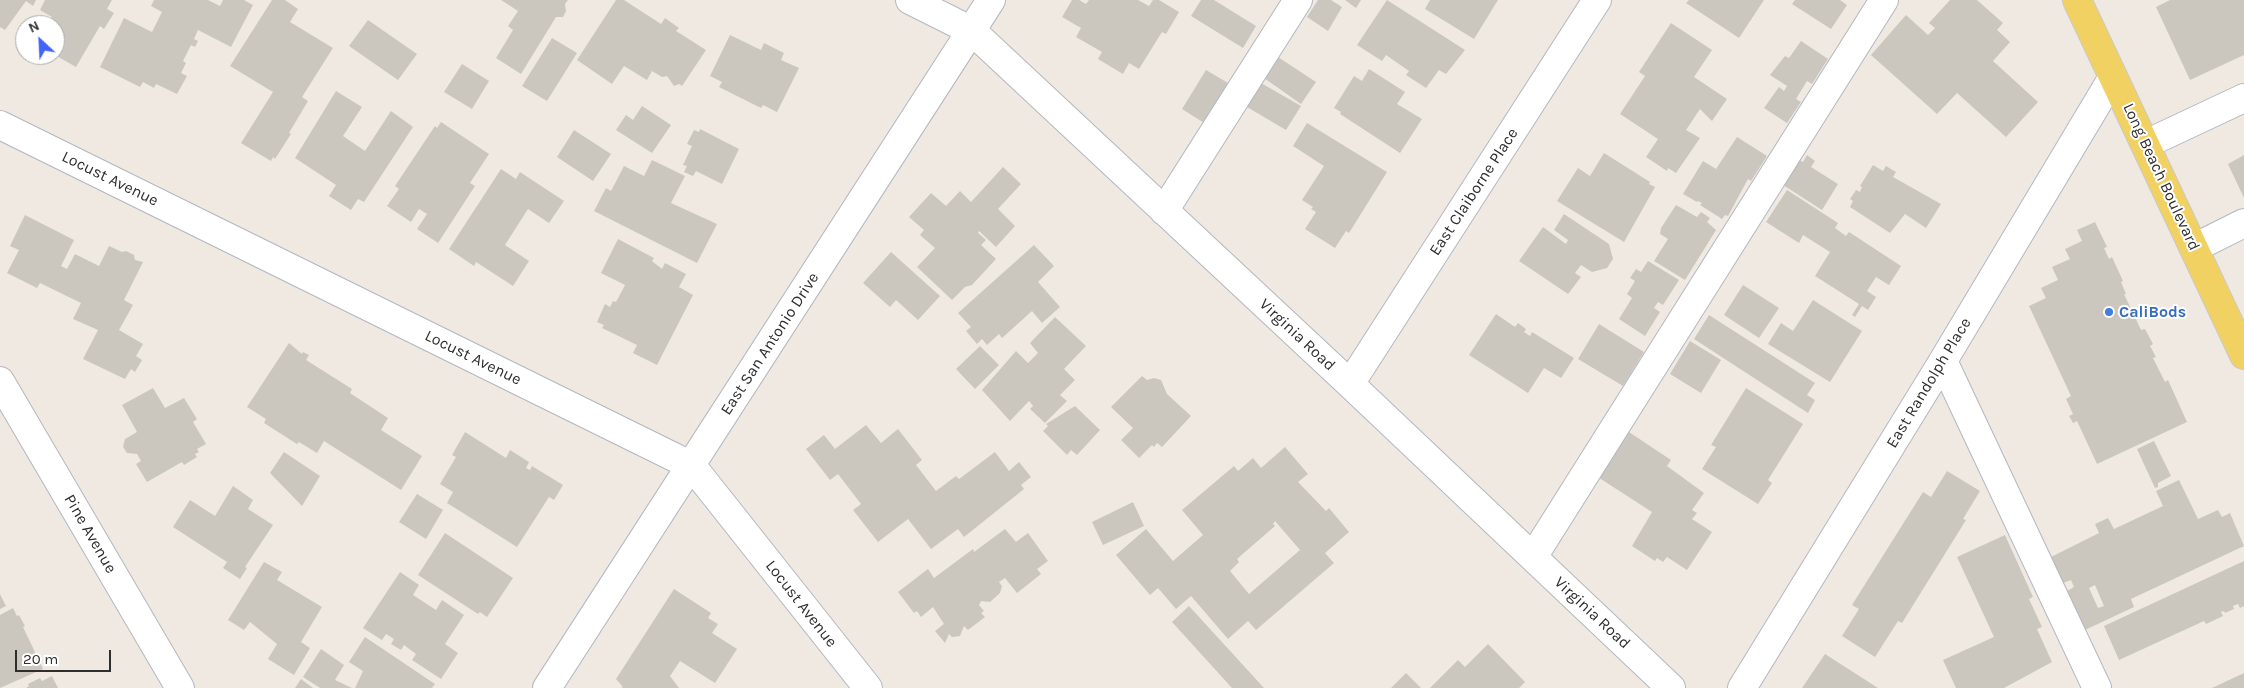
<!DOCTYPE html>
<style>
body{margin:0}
#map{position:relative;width:2244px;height:688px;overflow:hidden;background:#efe9e1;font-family:Karla,sans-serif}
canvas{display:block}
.north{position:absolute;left:15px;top:15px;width:50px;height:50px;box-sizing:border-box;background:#fff;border:1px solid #ababab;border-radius:50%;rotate:335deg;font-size:14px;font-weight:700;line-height:20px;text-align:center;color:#2e2e2e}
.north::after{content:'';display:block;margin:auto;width:18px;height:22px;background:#4264fb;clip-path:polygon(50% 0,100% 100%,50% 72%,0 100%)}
.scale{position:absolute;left:15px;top:650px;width:96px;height:22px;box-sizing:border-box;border:2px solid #2e2e2e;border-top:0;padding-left:6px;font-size:15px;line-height:18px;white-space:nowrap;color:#2e2e2e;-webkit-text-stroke:4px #fff;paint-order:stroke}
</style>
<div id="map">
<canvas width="2244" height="688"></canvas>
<div class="north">N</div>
<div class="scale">20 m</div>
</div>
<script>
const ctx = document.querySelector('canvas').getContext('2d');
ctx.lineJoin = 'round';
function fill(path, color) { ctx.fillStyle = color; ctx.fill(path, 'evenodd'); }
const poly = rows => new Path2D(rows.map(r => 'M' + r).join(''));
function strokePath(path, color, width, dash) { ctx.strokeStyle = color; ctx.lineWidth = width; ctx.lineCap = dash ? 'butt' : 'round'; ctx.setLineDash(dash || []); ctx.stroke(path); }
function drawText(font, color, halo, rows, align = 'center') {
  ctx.font = font + ' Karla,sans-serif'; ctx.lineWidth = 4; ctx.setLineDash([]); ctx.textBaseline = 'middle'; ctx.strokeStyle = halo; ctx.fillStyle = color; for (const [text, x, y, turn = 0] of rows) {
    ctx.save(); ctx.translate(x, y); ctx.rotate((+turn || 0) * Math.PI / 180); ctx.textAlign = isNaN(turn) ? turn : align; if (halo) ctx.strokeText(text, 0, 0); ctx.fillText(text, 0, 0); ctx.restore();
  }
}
const building = poly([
 [0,0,36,0,33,6,26,1,5,30,0,27],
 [45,0,112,0,107,9,114,13,104,29,100,26,76,67,55,55,55,25,47,25,52,17,40,10],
 [154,0,208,0,220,6,223,0,244,0,253,5,231,47,198,30,194,39,198,41,195,47,191,45,183,61,186,63,181,73,187,76,177,94,156,84,154,88,143,82,140,87,100,67,124,18,152,32,162,12,151,6],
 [272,0,285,0,298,9,290,22,333,48,302,97,308,101,289,133,291,134,275,159,273,157,271,161,241,143,273,92,230,66],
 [501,0,568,0,565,4,566,11,563,17,556,17,521,74,496,58,513,30,508,26,518,11],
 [616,0,624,0,661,24,665,18,679,28,676,31,706,50,682,86,679,84,674,86,667,76,662,77,652,71,647,80,624,66,612,84,577,60],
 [1072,0,1079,0,1086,4,1089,0,1138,0,1149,6,1153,0,1159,0,1179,12,1166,34,1162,32,1139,69,1129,63,1123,74,1098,59,1102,52,1076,37,1081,28,1062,17],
 [1201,0,1214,0,1256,26,1243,48,1191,16],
 [1318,0,1331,0,1342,7,1328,31,1307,17],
 [1345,0,1361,0,1356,8],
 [1387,0,1465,50,1446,74,1439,70,1426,88,1406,75,1409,71,1386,55,1382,61,1357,45],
 [1430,0,1498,0,1474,39,1425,9],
 [1689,0,1764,0,1739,38,1686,3],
 [1795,0,1840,0,1847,5,1831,29,1792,4],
 [1950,0,1977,0,2003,23,1997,30,2010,42,1993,61,2038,102,2006,137,1957,93,1937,114,1871,55,1906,15,1928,35,1935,28,1929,23],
 [2170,0,2244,0,2244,55,2190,80,2156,7],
 [368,20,417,54,398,80,349,46],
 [1671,23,1712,50,1694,77,1727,99,1712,121,1700,109,1686,130,1700,138,1676,173,1668,168,1667,171,1646,157,1658,139,1620,114,1645,76,1639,72],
 [730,35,761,50,764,43,784,53,781,60,799,68,777,112,763,105,761,108,719,87,722,82,710,76],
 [552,38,577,53,547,101,522,86],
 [1801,41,1828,59,1812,84,1807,81,1796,99,1801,102,1787,123,1764,108,1779,87,1784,91,1787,86,1770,75,1785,56,1789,58],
 [1278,57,1316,82,1301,104,1264,78],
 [462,64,489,81,472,109,444,92],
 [1369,69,1405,92,1397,104,1422,119,1400,153,1340,114,1341,112,1334,108,1354,76,1362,81],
 [1206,70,1228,83,1220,96,1225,99,1209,126,1182,109],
 [1261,83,1301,106,1286,130,1247,107],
 [336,91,362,107,343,136,365,151,391,111,413,127,364,202,358,199,351,210,329,196,336,185,295,158],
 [642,106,671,125,652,153,616,130,626,115,633,120],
 [441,122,489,154,470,183,475,186,438,243,417,229,427,214,419,209,411,222,387,206,399,189,395,186,435,126,437,128],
 [1307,123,1387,172,1349,233,1346,231,1335,248,1305,229,1316,212,1311,209,1313,207,1302,200,1324,166,1293,146],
 [700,129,739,149,722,184,696,171,693,176,684,172,687,166,683,165,692,146,687,144,694,130,699,132],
 [574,130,611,154,593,181,557,157],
 [1737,137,1767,156,1751,181,1748,179,1728,216,1725,215,1722,219,1700,205,1702,203,1698,201,1697,202,1683,194,1703,161,1716,169],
 [1604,153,1650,182,1649,184,1655,187,1624,242,1557,201,1578,168,1590,176],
 [1807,155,1815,161,1811,167,1838,184,1822,210,1780,183,1796,158,1803,162],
 [2244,155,2244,198,2228,164],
 [652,160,685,176,671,203,717,224,697,263,594,211,606,188,611,191,624,166,644,176],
 [1873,165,1883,171,1886,166,1896,172,1893,177,1941,204,1926,228,1905,214,1890,233,1850,207,1853,201,1850,199,1856,190,1860,192,1862,187,1860,186],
 [1003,167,1021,184,998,209,1015,226,996,247,979,231,978,233,986,240,981,245,996,259,972,285,965,287,952,300,917,267,935,248,920,235,924,230,909,217,931,193,946,206,960,191,971,202],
 [501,169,516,179,520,172,564,201,549,223,528,209,505,245,529,261,513,286,476,262,474,266,449,249],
 [1787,190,1838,223,1835,228,1846,236,1849,232,1901,266,1889,285,1876,277,1867,291,1876,297,1868,310,1862,306,1855,317,1852,315,1859,304,1815,276,1830,252,1803,235,1799,243,1766,222],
 [1676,205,1697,217,1701,212,1710,218,1707,222,1716,230,1685,280,1654,261,1668,239,1660,234,1661,228],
 [1564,214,1609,244,1613,259,1607,268,1592,272,1581,265,1575,273,1581,277,1568,294,1519,261,1543,227,1566,244,1568,240,1554,230],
 [25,215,74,240,61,266,67,269,75,254,99,266,109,246,122,252,126,251,134,255,135,260,143,262,124,300,133,305,119,330,143,344,136,356,142,360,135,372,131,369,125,379,83,359,98,330,73,319,81,303,40,283,37,288,7,273,19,250,10,246],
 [2095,222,2107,247,2104,248,2109,259,2112,257,2123,281,2121,282,2126,294,2124,294,2141,330,2145,329,2153,344,2150,346,2156,357,2153,358,2165,382,2168,380,2187,422,2097,464,2077,421,2073,423,2069,416,2073,414,2066,399,2071,396,2029,306,2046,298,2041,288,2058,280,2052,267,2070,259,2065,249,2082,241,2077,230],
 [618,239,654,258,652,261,662,269,665,263,686,274,679,287,693,295,657,365,633,353,637,345,602,328,604,325,597,322,605,304,610,307,613,301,616,302,625,285,601,273],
 [1034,245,1054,266,1038,282,1060,307,1042,323,1032,311,1002,338,999,334,987,345,982,339,977,344,966,331,971,327,958,313],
 [891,252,940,296,918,320,896,300,890,307,863,283],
 [1648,261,1679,280,1663,305,1658,302,1654,308,1660,312,1645,336,1619,319,1632,298,1627,294,1635,281,1630,278,1636,269,1641,272],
 [1743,285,1779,308,1759,338,1724,315],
 [1813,300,1862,331,1830,382,1768,344,1781,323,1793,331],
 [1496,314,1515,327,1518,323,1526,329,1524,332,1530,336,1532,332,1574,358,1561,378,1544,368,1528,393,1469,355],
 [1709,315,1815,383,1807,395,1815,400,1808,413,1694,339],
 [1055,317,1086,346,1064,369,1075,380,1060,395,1067,401,1045,423,1030,409,1033,406,1029,401,1010,421,982,390,1016,351,1028,363,1038,353,1030,343],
 [1599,324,1644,352,1623,386,1578,359],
 [1690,341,1721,360,1701,393,1670,374],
 [289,343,302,354,303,352,309,355,306,360,352,389,350,393,388,418,381,430,422,456,401,490,324,441,317,453,299,442,297,444,264,423,266,419,247,407],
 [980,346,999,365,975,389,956,369],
 [1142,376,1147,380,1154,378,1161,380,1167,394,1191,416,1162,447,1157,443,1154,447,1152,445,1139,458,1121,440,1133,428,1111,407],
 [153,388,165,408,184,398,197,419,193,422,206,444,197,449,199,452,195,454,197,457,184,465,182,462,147,482,136,464,141,461,137,454,127,453,123,447,125,439,137,432,122,405],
 [1746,388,1803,424,1768,480,1772,483,1758,504,1702,469,1716,447,1711,445],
 [1075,406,1100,430,1077,455,1071,450,1067,455,1043,431,1048,426,1046,424],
 [866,425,881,443,898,429,922,460,916,465,936,491,956,476,959,479,995,452,1009,471,1019,462,1031,477,1021,485,1024,489,964,537,958,529,931,549,908,519,878,542,853,510,861,504,838,474,830,480,806,449,824,435,835,449],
 [1623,428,1671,460,1667,466,1704,493,1692,510,1697,513,1692,519,1712,532,1687,570,1667,557,1663,562,1657,558,1655,561,1632,546,1652,512,1593,474],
 [465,432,506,458,510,450,529,462,526,468,530,470,532,466,563,485,554,500,549,497,517,547,447,503,453,492,440,484,456,457,452,455],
 [2154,441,2171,476,2158,483,2158,487,2155,488,2137,449],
 [1285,447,1308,474,1298,482,1326,511,1329,508,1349,532,1325,553,1334,563,1256,630,1248,621,1228,639,1191,596,1176,609,1158,588,1150,595,1116,555,1146,529,1173,561,1203,535,1182,510,1234,466,1238,471,1253,458,1261,468],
 [1275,521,1300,550,1249,594,1230,571,1239,562,1237,559,1275,526,1273,524],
 [284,452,320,476,302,506,270,473],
 [1947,471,1980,491,1963,519,1966,520,1902,623,1898,621,1875,657,1842,636,1859,609,1852,605,1923,492,1931,497],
 [2179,480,2198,519,2218,510,2222,517,2230,513,2244,546,2131,599,2134,607,2085,630,2067,591,2074,587,2071,580,2063,583,2051,557,2099,533,2095,524,2108,518,2114,529,2163,506,2156,491],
 [2095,585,2104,606,2098,608,2089,588],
 [233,486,253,500,248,509,273,525,245,567,247,568,240,579,223,568,227,562,173,527,190,500,215,516],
 [417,494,443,510,426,539,399,522],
 [1133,502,1144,526,1103,545,1092,522],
 [1005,529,1016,542,1028,533,1048,561,1037,569,1041,574,1017,593,1005,578,999,582,1002,586,1000,593,990,602,981,601,979,605,984,611,981,613,985,617,968,630,964,626,960,636,952,637,949,634,945,643,935,631,944,624,933,607,921,617,917,611,914,613,898,592,928,569,934,578,973,549,974,552],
 [445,533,513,578,487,617,480,612,478,614,418,575],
 [2005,535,2033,597,2029,599,2042,627,2037,629,2052,662,2004,688,1956,688,1943,660,1994,637,1957,557],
 [2244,561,2244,606,2240,608,2238,604,2233,606,2234,609,2225,613,2224,611,2221,612,2223,616,2206,624,2204,621,2119,660,2104,626],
 [264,562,282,572,277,580,322,607,301,642,310,648,294,675,268,659,277,644,250,622,244,630,228,620],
 [400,572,419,585,413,595,436,610,442,600,464,615,445,644,458,653,441,679,412,660,416,654,404,645,401,650,391,644,394,639,386,634,382,640,363,628],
 [674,589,711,613,708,618,718,624,712,633,737,649,715,683,680,661,670,676,679,688,621,688,623,687,616,679],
 [0,594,6,606,0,609],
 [1189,606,1264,688,1232,688,1172,622],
 [13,608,17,616,19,615,25,626,23,627,43,669,0,688,0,615],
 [365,637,435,684,432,688,355,688,363,671,349,662],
 [1488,644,1525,682,1519,688,1430,688,1458,660,1465,667],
 [321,649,344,665,335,680,352,688,320,688,303,677],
 [1825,654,1878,688,1802,688],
 [1406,673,1421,688,1391,688],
 [2244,673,2244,688,2212,688],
 [52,676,58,688,26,688,29,686,28,684,40,678,42,681],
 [301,679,313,688,295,688]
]);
const minor = poly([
 [910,0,972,31,1350,384,1671,688],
 [0,125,692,466,868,688],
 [2146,144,2244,98],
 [1164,211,1298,0],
 [2194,248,2244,223],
 [1943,361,2097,688],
 [0,381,180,688],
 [1350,384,1597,0],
 [1533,557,1884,0],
 [547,688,991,0],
 [1742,688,1943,361,2113,77]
]);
const major = poly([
 [2077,0,2244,355]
]);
const markers = [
 [2109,312,5,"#3f7fe0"]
];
const streetNames = [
 ["Long Beach Boulevard",2161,177,65],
 ["Locust Avenue",110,179,26],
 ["East Claiborne Place",1474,192,-57],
 ["Virginia Road",1297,335,43],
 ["East San Antonio Drive",770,344,-57],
 ["Locust Avenue",473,358,26],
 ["East Randolph Place",1929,383,-59],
 ["Pine Avenue",90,534,60],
 ["Locust Avenue",801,604,52],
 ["Virginia Road",1592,613,43]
];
const shopNames = [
 ["CaliBods",2119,312]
];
fill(building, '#cbc7bf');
strokePath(minor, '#b4b7c1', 30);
strokePath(major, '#c9c9c9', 30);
strokePath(minor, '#fff', 28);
strokePath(major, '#f2d163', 28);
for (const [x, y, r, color] of markers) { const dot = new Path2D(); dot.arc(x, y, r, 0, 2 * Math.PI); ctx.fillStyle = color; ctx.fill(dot); strokePath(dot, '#fff', 2); }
drawText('16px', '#2e2e2e', '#fff', streetNames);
drawText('bold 16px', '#366cbe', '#fff', shopNames, 'left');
</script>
